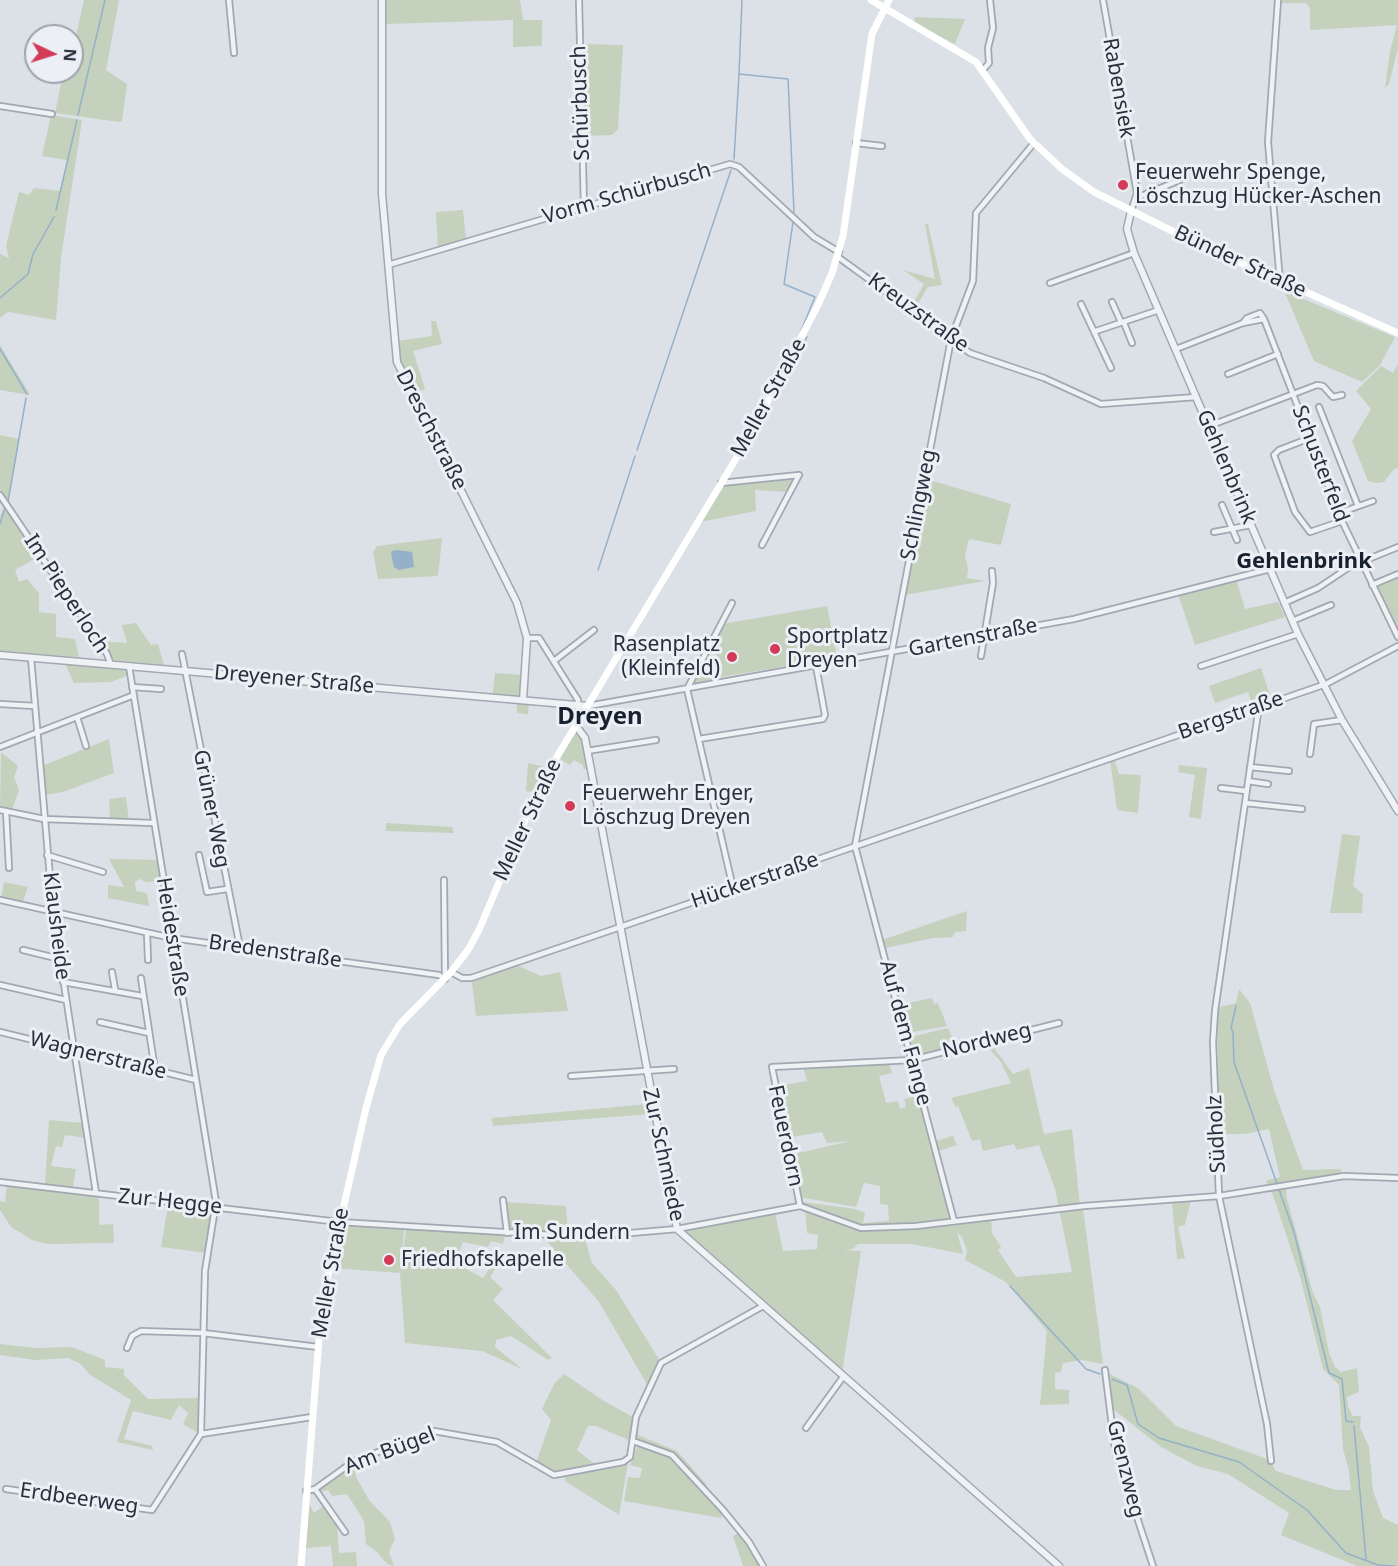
<!DOCTYPE html>
<meta charset="utf-8">
<style>
body{margin:0}
#map{position:relative;width:1398px;height:1566px;overflow:hidden;background:#dce1e7;font-family:"Noto Sans",sans-serif}
canvas{display:block}
.north{position:absolute;left:24px;top:24px;width:60px;height:60px;box-sizing:border-box;background:#ecf0f5;border:2px solid #9da3ac;border-radius:50%;rotate:94deg;font-size:16px;font-weight:700;line-height:24px;text-align:center;color:#26303e}
.north::after{content:'';display:block;margin:auto;width:21px;height:27px;background:#d33b59;clip-path:polygon(50% 0,100% 100%,50% 72%,0 100%)}
</style>
<div id="map">
<canvas width="1398" height="1566"></canvas>
<div class="north">N</div>
</div>
<script>
const ctx = document.querySelector('canvas').getContext('2d');
ctx.lineJoin = 'round';
function fill(path, color) { ctx.fillStyle = color; ctx.fill(path, 'evenodd'); }
const poly = rows => new Path2D(rows.map(r => 'M' + r).join(''));
function strokePath(path, color, width, dash) { ctx.strokeStyle = color; ctx.lineWidth = width; ctx.lineCap = dash ? 'butt' : 'round'; ctx.setLineDash(dash || []); ctx.stroke(path); }
function drawText(font, color, halo, rows, align = 'center') {
  ctx.font = font + ' "Noto Sans",sans-serif'; ctx.lineWidth = 6; ctx.setLineDash([]); ctx.textBaseline = 'middle'; ctx.strokeStyle = halo; ctx.fillStyle = color; for (const [text, x, y, turn = 0] of rows) {
    ctx.save(); ctx.translate(x, y); ctx.rotate((+turn || 0) * Math.PI / 180); ctx.textAlign = isNaN(turn) ? turn : align; if (halo) ctx.strokeText(text, 0, 0); ctx.fillText(text, 0, 0); ctx.restore();
  }
}
const green = poly([
 [84,0,119,0,106,70,127,84,122,121,119,122,55,113,62,79,66,79,68,72,72,72,72,54],
 [385,0,520,0,523,20,542,20,542,46,513,47,513,20,386,24],
 [1281,0,1398,0,1398,48,1389,84,1385,88,1390,51,1397,25,1310,30,1310,8,1306,3,1280,3],
 [915,17,965,19,955,44,914,23],
 [582,44,623,45,618,129,612,135,585,136],
 [51,115,82,120,61,258,56,320,8,312,0,318,0,254,9,258,6,246,19,192,29,195,34,188,60,191,67,160,42,156],
 [463,210,466,240,438,249,436,212],
 [925,224,928,224,942,285,928,287,914,310,911,307,924,284,903,270,935,279],
 [1283,288,1289,293,1395,337,1380,365,1362,382,1314,361],
 [431,321,436,321,442,344,413,351,425,389,413,392,399,360,397,341,432,336],
 [0,345,29,393,29,395,0,390],
 [1398,364,1398,468,1394,469,1384,482,1375,483,1368,481,1352,441,1371,409,1356,391,1381,366,1393,373],
 [0,435,19,439,8,501,0,489],
 [796,477,789,492,755,490,756,511,700,522,725,484],
 [926,479,1011,504,1001,545,969,539,965,555,968,568,967,578,985,581,905,595],
 [4,506,38,557,15,570,19,582,27,579,39,593,39,612,56,614,56,637,75,639,79,657,0,651,0,517],
 [442,538,438,576,378,579,373,552,377,546],
 [1398,575,1398,633,1374,586],
 [1236,579,1245,609,1278,602,1285,617,1195,645,1178,594],
 [827,606,837,658,720,677,714,641,722,624],
 [136,623,151,645,158,644,164,665,113,660,101,641,127,643,122,625],
 [714,657,719,681,692,686,706,658],
 [65,663,123,668,128,675,111,682,74,683],
 [1261,668,1271,698,1252,704,1248,692,1215,703,1209,686],
 [495,673,523,675,519,702,529,703,528,714,517,713,517,703,492,700],
 [578,733,581,735,587,769,583,769,583,765,574,760,570,765,560,759,573,735],
 [109,739,114,773,63,792,44,795,42,766],
 [1,752,18,766,14,777,19,790,12,810,0,807],
 [1114,758,1119,774,1141,775,1138,813,1117,810,1110,760],
 [528,763,547,767,534,792,526,791],
 [1179,765,1207,768,1201,819,1189,817,1195,775,1178,772],
 [126,797,129,821,110,820,109,799],
 [386,823,452,827,454,833,386,831],
 [1342,834,1360,836,1353,886,1363,894,1362,913,1330,913],
 [109,859,158,860,162,881,147,882,139,879,135,882,136,891,147,893,149,906,108,898,108,885,124,887],
 [4,882,28,887,22,904,1,900],
 [967,911,966,931,955,932,953,937,933,938,885,948,882,940],
 [516,965,541,976,560,972,568,1011,476,1016,472,982],
 [1239,989,1250,1003,1274,1090,1303,1170,1341,1169,1341,1176,1286,1186,1287,1199,1313,1293,1320,1307,1329,1353,1335,1367,1341,1372,1357,1368,1359,1392,1347,1397,1348,1407,1353,1416,1361,1416,1360,1427,1369,1447,1373,1491,1383,1518,1398,1525,1398,1566,1357,1566,1281,1535,1289,1513,1228,1474,1197,1466,1161,1447,1113,1409,1110,1374,1138,1388,1176,1426,1270,1460,1276,1471,1336,1490,1351,1490,1349,1471,1343,1449,1339,1385,1323,1369,1301,1280,1273,1195,1266,1181,1280,1177,1269,1129,1245,1134,1219,1134,1217,1008,1236,1003],
 [932,998,934,1004,938,1003,947,1026,907,1033,899,1005],
 [948,1028,956,1048,913,1056,910,1037],
 [989,1041,1013,1074,1029,1068,1044,1134,1072,1129,1080,1206,1070,1210,1083,1208,1103,1364,1082,1360,1063,1363,1061,1372,1055,1373,1055,1389,1069,1390,1069,1404,1040,1405,1047,1331,1006,1282,965,1260,967,1251,962,1237,957,1232,963,1254,912,1244,858,1244,853,1249,843,1250,861,1251,842,1373,685,1235,687,1229,775,1213,783,1251,817,1249,818,1235,807,1233,805,1209,800,1204,803,1202,855,1209,865,1213,863,1223,889,1221,888,1205,880,1204,880,1186,864,1183,856,1207,799,1197,790,1155,850,1141,827,1143,822,1132,787,1138,777,1086,807,1081,803,1066,889,1062,892,1073,879,1076,886,1103,898,1101,900,1109,906,1107,904,1099,920,1096,933,1152,938,1151,936,1141,953,1136,957,1145,938,1151,957,1217,963,1222,991,1218,992,1233,1001,1247,998,1250,1016,1277,1072,1272,1055,1189,1039,1145,1017,1150,1014,1144,983,1151,980,1139,972,1141,958,1106,956,1107,951,1098,1011,1083,1001,1062,984,1043],
 [650,1104,651,1114,493,1126,492,1118],
 [49,1120,83,1123,86,1138,65,1135,62,1147,56,1146,51,1166,76,1169,73,1187,45,1184],
 [7,1184,99,1195,99,1225,113,1224,114,1243,47,1244,32,1240,11,1227,0,1210,0,1201,5,1202],
 [1191,1200,1185,1225,1178,1227,1185,1258,1177,1259,1172,1202],
 [505,1202,566,1206,568,1235,510,1231],
 [168,1205,213,1209,206,1253,161,1247],
 [350,1224,404,1228,401,1271,406,1228,505,1234,503,1244,491,1241,488,1247,463,1242,455,1263,483,1278,496,1260,498,1265,490,1277,503,1289,493,1300,552,1358,548,1360,511,1336,496,1340,495,1347,522,1369,482,1351,405,1343,400,1273,332,1268,342,1231],
 [544,1238,585,1239,592,1263,616,1290,660,1361,648,1386,599,1302],
 [0,1344,37,1348,72,1347,105,1360,105,1367,124,1369,124,1375,148,1399,199,1398,200,1434,183,1424,188,1413,179,1405,171,1420,133,1411,124,1439,152,1446,153,1450,117,1442,131,1400,89,1374,81,1364,68,1358,35,1360,0,1355],
 [564,1374,604,1401,638,1420,638,1435,677,1451,707,1485,705,1487,673,1453,636,1439,634,1436,631,1441,596,1426,588,1426,577,1450,597,1466,566,1473,552,1473,536,1463,551,1420,542,1409,554,1384],
 [638,1445,671,1456,722,1512,721,1518,624,1501,628,1477,640,1478,642,1468,630,1465],
 [352,1460,356,1477,369,1500,390,1522,395,1539,389,1552,394,1566,387,1564,377,1552,366,1544,364,1521,347,1494,332,1496,328,1490,320,1492,318,1489,342,1464],
 [628,1463,619,1515,565,1481,565,1476],
 [309,1503,314,1513,326,1504,339,1522,337,1525,339,1553,356,1552,357,1566,333,1566,331,1546,306,1548],
 [739,1533,747,1543,762,1566,743,1566,733,1536]
]);
const water = poly([
 [397,550,412,552,414,567,399,570,394,567,391,554,392,551]
]);
const stream = poly([
 [742,0,739,74,788,79,794,212],
 [78,115,105,0],
 [734,159,739,74],
 [56,210,77,120],
 [793,222,784,284,815,297,801,331],
 [0,298,28,274,33,254,54,217],
 [0,349,27,394],
 [794,362,807,337],
 [637,450,731,170],
 [8,502,26,398],
 [0,524,5,508],
 [598,570,635,456],
 [1236,1006,1231,1028,1233,1032,1234,1062,1294,1232,1329,1373,1342,1379,1346,1421,1353,1422],
 [12,1181,50,1186],
 [102,1191,130,1195],
 [145,1197,153,1198],
 [211,1248,217,1212,223,1210],
 [1010,1286,1086,1369,1100,1374],
 [1112,1379,1127,1385,1138,1424,1159,1438,1239,1462,1307,1510,1346,1553,1378,1565,1395,1566],
 [1354,1426,1366,1559]
]);
const minor = poly([
 [229,0,234,53],
 [579,0,584,207],
 [1103,0,1137,193,1131,211],
 [1278,0,1268,142,1280,281],
 [983,70,989,63,988,48,993,28,990,0],
 [0,106,52,114],
 [856,143,882,146],
 [1136,198,1180,180],
 [838,257,970,353,1044,378,1101,404,1196,397],
 [388,265,730,164,739,167,814,237,839,252],
 [1050,283,1134,253],
 [1112,302,1121,322],
 [1081,304,1111,368],
 [1124,323,1132,343],
 [1243,323,1247,318,1260,313,1264,319,1342,521,1398,637],
 [1096,331,1159,310],
 [1176,349,1243,323,1264,319],
 [1228,374,1278,354],
 [1319,407,1358,506],
 [1209,426,1317,385,1323,386,1333,397,1342,395],
 [1310,438,1279,450,1274,455,1295,512,1310,532,1342,521],
 [721,483,799,475],
 [0,495,107,654,111,665],
 [1222,505,1237,540],
 [1339,513,1373,501],
 [1214,532,1251,525],
 [762,545,799,475],
 [1372,585,1398,574],
 [1284,603,1318,588,1351,566,1398,547],
 [1292,621,1331,605],
 [527,638,539,638,578,700,578,705],
 [182,654,240,947],
 [981,656,993,583,992,571],
 [31,658,53,912,96,1193],
 [554,661,594,630],
 [1201,666,1298,634],
 [132,687,161,689],
 [687,689,733,888],
 [687,689,732,603],
 [0,704,35,706],
 [588,706,1074,619,1270,569],
 [1259,706,1215,1011,1213,1042,1219,1196,1267,1424,1271,1461],
 [77,717,86,746],
 [699,739,823,719,825,715,816,666],
 [0,747,134,695],
 [587,751,656,740],
 [1310,754,1314,724,1342,720],
 [1250,767,1289,771],
 [1248,781,1268,784],
 [1221,788,1246,791],
 [1245,803,1302,809],
 [0,810,44,819,153,823],
 [6,811,9,868],
 [47,855,103,872],
 [199,855,207,892,227,889],
 [444,880,445,979],
 [0,900,172,938,439,975,445,979],
 [147,933,148,960],
 [23,950,60,959],
 [112,972,115,989],
 [451,972,462,978,471,978,711,896,1326,684,1398,646],
 [141,978,155,1070],
 [63,982,142,996],
 [0,985,66,1000],
 [100,1022,149,1033],
 [0,1032,196,1080],
 [571,1076,674,1069],
 [0,1182,339,1222,585,1237,677,1229,800,1206,861,1228,916,1226,1084,1206,1219,1196,1344,1176,1398,1178],
 [503,1200,507,1233],
 [800,1206,772,1067,912,1060,1059,1023],
 [954,1221,855,846,951,339,973,281,976,213,1034,143],
 [127,1348,132,1336,141,1331,203,1333,318,1347],
 [1105,1370,1115,1450,1153,1566],
 [806,1428,843,1377],
 [201,1434,312,1417],
 [633,1441,672,1455,723,1510,749,1542,763,1566],
 [6,1489,152,1510,201,1434,205,1271,216,1202,129,666],
 [315,1489,345,1532],
 [306,1491,315,1489,354,1461,434,1431,497,1442,554,1475,623,1462,630,1457,636,1417,661,1363,763,1306]
]);
const tertiary = poly([
 [382,0,382,194,397,362,517,603,527,638,523,700],
 [1131,211,1127,229,1134,253,1298,634,1342,720,1398,811],
 [0,655,588,706],
 [576,726,585,738,677,1229,1059,1566]
]);
const secondary = poly([
 [871,0,976,62,1030,139,1062,169,1094,192,1196,243,1398,333],
 [301,1566,322,1302,366,1108,381,1055,400,1024,451,972,468,950,479,930,540,785,749,437,818,305,832,273,843,236,872,34,889,0]
]);
const markers = [
 [1123,185,6,"#d33b59"],
 [775,649,6,"#d33b59"],
 [732,657,6,"#d33b59"],
 [570,806,6,"#d33b59"],
 [389,1260,6,"#d33b59"]
];
const streetNames = [
 ["Rabensiek",1118,88,80],
 ["Schürbusch",581,103,-92],
 ["Vorm Schürbusch",627,194,-16],
 ["Bünder Straße",1240,262,25],
 ["Kreuzstraße",918,313,36],
 ["Meller Straße",769,398,-61],
 ["Dreschstraße",431,430,63],
 ["Schusterfeld",1320,464,69],
 ["Gehlenbrink",1226,467,67],
 ["Schlingweg",919,505,-79],
 ["Im Pieperloch",66,594,57],
 ["Gartenstraße",973,638,-11],
 ["Dreyener Straße",294,680,5],
 ["Bergstraße",1231,716,-19],
 ["Grüner Weg",211,809,79],
 ["Meller Straße",528,820,-65],
 ["Hückerstraße",755,881,-19],
 ["Klausheide",56,926,83],
 ["Heidestraße",172,937,81],
 ["Bredenstraße",275,952,8],
 ["Auf dem Fange",905,1033,75],
 ["Nordweg",987,1041,-14],
 ["Wagnerstraße",98,1056,14],
 ["Südholz",1217,1134,-93],
 ["Feuerdorn",785,1136,78],
 ["Zur Schmiede",663,1155,78],
 ["Zur Hegge",170,1202,6],
 ["Im Sundern",572,1233],
 ["Meller Straße",331,1273,-80],
 ["Am Bügel",390,1451,-21],
 ["Grenzweg",1125,1469,76],
 ["Erdbeerweg",79,1499,8]
];
const poiNames = [
 ["Feuerwehr Spenge,",1135,173],
 ["Löschzug Hücker-Aschen",1135,197],
 ["Sportplatz",787,637],
 ["Dreyen",787,661],
 ["Rasenplatz",720,645,"right"],
 ["(Kleinfeld)",720,669,"right"],
 ["Feuerwehr Enger,",582,794],
 ["Löschzug Dreyen",582,818],
 ["Friedhofskapelle",401,1260]
];
const neighbourhoodNames = [
 ["Gehlenbrink",1304,562]
];
const quarterNames = [
 ["Dreyen",600,717]
];
fill(green, '#c3d1bd');
fill(water, '#95b1c9');
strokePath(stream, '#95b1c9', 1.5);
strokePath(minor, '#a2a8b1', 8);
strokePath(tertiary, '#a2a8b1', 9);
strokePath(minor, '#eff2f5', 4.5);
strokePath(tertiary, '#eff2f5', 6);
strokePath(secondary, '#fff', 7);
for (const [x, y, r, color] of markers) { const dot = new Path2D(); dot.arc(x, y, r, 0, 2 * Math.PI); ctx.fillStyle = color; ctx.fill(dot); strokePath(dot, '#ecf0f5', 2); }
drawText('21px', '#26303e', '#ecf0f5', streetNames);
drawText('21px', '#26303e', '#ecf0f5', poiNames, 'left');
drawText('bold 22px', '#18212f', '#ecf0f5', neighbourhoodNames);
drawText('bold 24px', '#18212f', '#ecf0f5', quarterNames);
</script>
